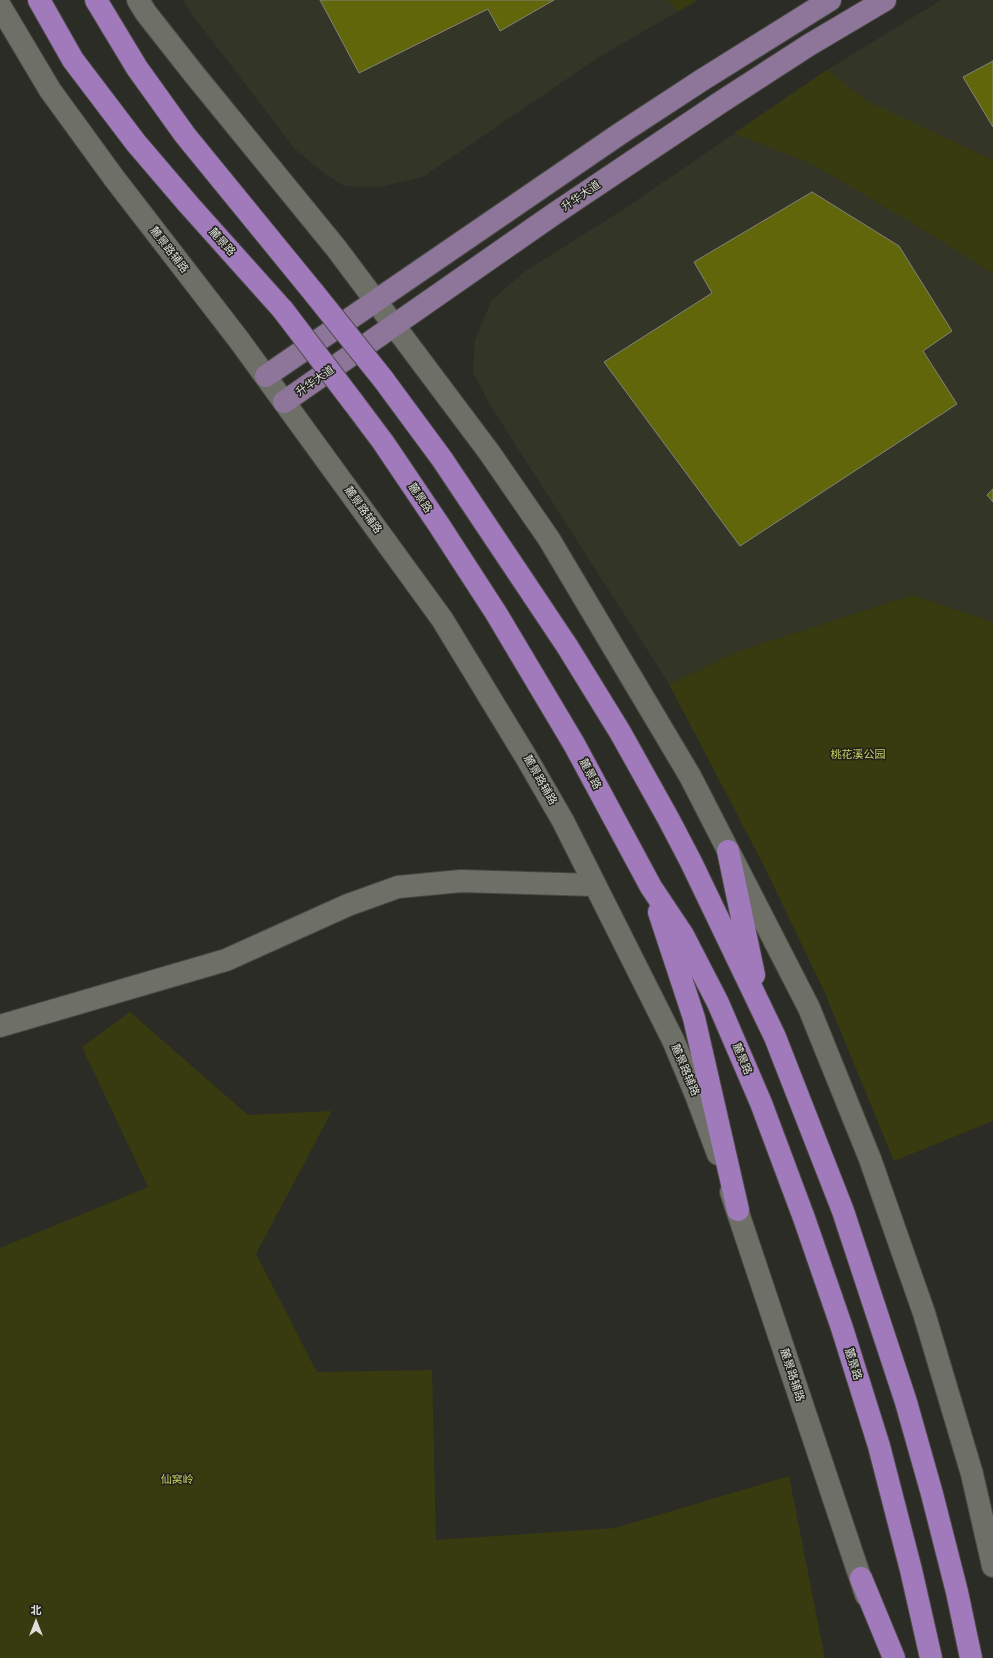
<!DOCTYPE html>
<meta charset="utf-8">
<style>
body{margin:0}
#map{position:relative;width:993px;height:1658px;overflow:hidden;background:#2b2c25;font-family:Mulish,"Noto Sans SC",sans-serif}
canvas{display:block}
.north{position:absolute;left:16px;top:1602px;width:40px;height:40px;-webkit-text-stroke:3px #21221b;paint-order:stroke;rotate:0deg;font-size:11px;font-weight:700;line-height:16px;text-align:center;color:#dedfda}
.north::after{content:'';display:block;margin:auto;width:14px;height:18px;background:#dedfda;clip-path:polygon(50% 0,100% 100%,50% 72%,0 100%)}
</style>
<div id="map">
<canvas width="993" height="1658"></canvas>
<div class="north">北</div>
</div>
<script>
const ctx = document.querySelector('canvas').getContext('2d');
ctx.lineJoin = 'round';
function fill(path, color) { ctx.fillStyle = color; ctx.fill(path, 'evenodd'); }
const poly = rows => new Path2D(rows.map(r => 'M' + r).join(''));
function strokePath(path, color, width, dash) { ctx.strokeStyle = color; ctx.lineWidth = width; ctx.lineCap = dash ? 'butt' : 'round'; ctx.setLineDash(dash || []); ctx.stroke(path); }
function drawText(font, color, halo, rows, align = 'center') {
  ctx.font = font + ' Mulish,"Noto Sans SC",sans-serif'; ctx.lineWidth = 3; ctx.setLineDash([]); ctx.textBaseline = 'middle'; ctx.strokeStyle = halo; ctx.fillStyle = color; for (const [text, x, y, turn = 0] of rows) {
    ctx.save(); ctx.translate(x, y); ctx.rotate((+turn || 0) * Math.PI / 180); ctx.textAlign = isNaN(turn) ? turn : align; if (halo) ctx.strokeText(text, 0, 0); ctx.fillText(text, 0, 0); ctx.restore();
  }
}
const built = poly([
 [183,0,698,0,599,57,423,177,380,187,344,186,322,172,294,148,191,13],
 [941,0,993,0,993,622,912,595,739,651,669,684,490,405,473,373,475,340,491,301,524,272,624,209,827,70]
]);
const green = poly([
 [668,0,698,0,678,12],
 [827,70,867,101,993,160,993,274,927,232,814,165,734,133],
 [912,595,993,622,993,1121,894,1161,824,991,764,866,669,684,739,651],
 [130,1012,248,1115,332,1111,256,1254,317,1372,432,1370,436,1540,615,1528,789,1476,825,1658,0,1658,0,1248,148,1187,82,1047]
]);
const building = poly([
 [320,0,554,0,500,31,488,9,359,73,320,0],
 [993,61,993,127,963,77,993,61],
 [812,192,899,246,952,331,923,351,957,404,740,546,604,362,712,293,694,262,812,192],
 [993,489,993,502,987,495,993,489]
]);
const minor = poly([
 [138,0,146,13,194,74,336,248,489,452,549,539,690,776,809,1008,870,1159,924,1313,972,1474,993,1566],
 [0,6,50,90,114,178,239,340,442,619,526,757,563,821,673,1040,696,1095,718,1154],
 [0,1026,226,960,348,905,398,887,461,881,594,885],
 [731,1192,866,1595]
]);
const major = poly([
 [266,376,621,133,702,80,830,0],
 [284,402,554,214,721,102,809,45,885,0]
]);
const highway = poly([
 [39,0,73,60,136,143,189,205,283,310],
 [96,0,137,68,185,135,314,293],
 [383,379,442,459,567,646,620,732,668,818,691,862,775,1037,843,1211,906,1402,932,1494,957,1592,971,1658],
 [353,402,383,442,439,525,496,613,574,744,651,887,683,935,718,1003,761,1103,804,1218,842,1328,879,1446,911,1570,931,1658],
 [728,851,754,975],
 [659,912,694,1018,738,1210],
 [861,1578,894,1658]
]);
const highwayBridge = poly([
 [314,293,383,379],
 [283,310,353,402]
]);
const streetNames = [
 ["升华大道",581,196,-34],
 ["麓景路",222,242,48],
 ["麓景路辅路",169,250,52],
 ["升华大道",315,381,-35],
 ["麓景路",420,498,56],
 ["麓景路辅路",363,510,54],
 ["麓景路",590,774,62],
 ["麓景路辅路",540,780,60],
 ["麓景路",742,1059,67],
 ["麓景路辅路",685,1070,67],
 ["麓景路",853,1364,73],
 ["麓景路辅路",792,1375,72]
];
const parkNames = [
 ["桃花溪公园",858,755],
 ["仙窝岭",177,1480]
];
fill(built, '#333527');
fill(green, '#373b0f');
fill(building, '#606609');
strokePath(building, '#82847b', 1);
strokePath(minor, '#484943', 24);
strokePath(major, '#484943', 24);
strokePath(highway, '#484943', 24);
strokePath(minor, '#6e6f67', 22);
strokePath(major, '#8d769a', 22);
strokePath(highway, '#a17abc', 22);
strokePath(highwayBridge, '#484943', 24, []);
strokePath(highwayBridge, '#a17abc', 22);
drawText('11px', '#dedfda', '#21221b', streetNames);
drawText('11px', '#c8d364', '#21221b', parkNames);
</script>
